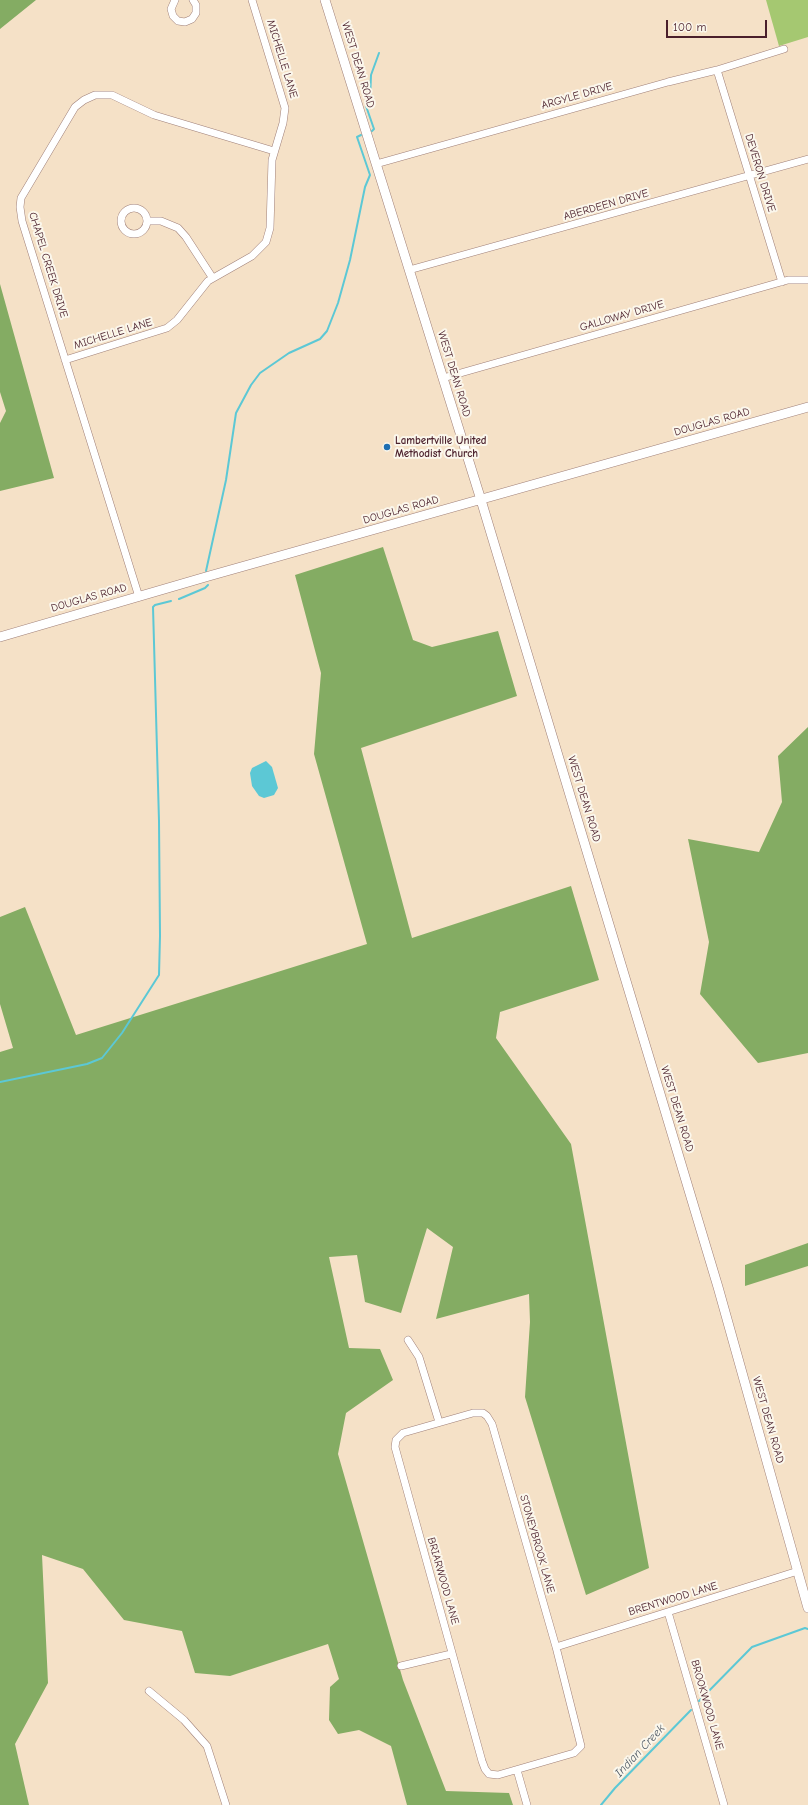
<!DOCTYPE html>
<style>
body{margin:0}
#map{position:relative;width:808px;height:1805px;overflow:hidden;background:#f5e1c7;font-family:"Comic Neue",sans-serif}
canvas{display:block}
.scale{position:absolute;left:666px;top:20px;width:101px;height:18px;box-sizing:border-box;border:2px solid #4a1f2b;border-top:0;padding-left:5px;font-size:12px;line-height:14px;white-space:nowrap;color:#4a1f2b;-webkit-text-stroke:3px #fbf7ec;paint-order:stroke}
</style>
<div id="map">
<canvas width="808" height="1805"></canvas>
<div class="scale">100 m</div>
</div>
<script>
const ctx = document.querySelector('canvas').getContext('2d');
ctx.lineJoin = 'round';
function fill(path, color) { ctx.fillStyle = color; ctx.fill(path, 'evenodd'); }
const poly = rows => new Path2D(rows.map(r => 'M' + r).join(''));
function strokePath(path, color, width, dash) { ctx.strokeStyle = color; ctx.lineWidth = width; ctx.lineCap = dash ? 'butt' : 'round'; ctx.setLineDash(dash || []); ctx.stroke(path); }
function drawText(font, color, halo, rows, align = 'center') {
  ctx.font = font + ' "Comic Neue",sans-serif'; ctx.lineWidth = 4; ctx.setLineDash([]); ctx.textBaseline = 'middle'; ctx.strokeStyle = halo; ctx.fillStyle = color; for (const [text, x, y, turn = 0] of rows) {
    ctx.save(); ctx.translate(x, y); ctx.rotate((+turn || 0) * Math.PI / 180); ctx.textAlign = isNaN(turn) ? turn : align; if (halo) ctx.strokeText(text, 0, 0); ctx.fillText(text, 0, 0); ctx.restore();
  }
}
const green = poly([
 [766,0,808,0,808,37,779,46]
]);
const forest = poly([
 [0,0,36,0,0,29],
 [0,284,54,478,0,491,0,423,6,411,0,392],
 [383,547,413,640,432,647,498,631,517,696,361,748,412,938,571,886,599,980,500,1012,496,1038,571,1144,649,1568,586,1595,525,1397,530,1322,529,1294,436,1319,453,1247,427,1228,401,1313,365,1302,357,1255,329,1257,349,1348,380,1349,393,1380,346,1413,338,1454,403,1680,446,1791,509,1793,513,1805,407,1805,391,1746,359,1730,338,1734,329,1720,330,1687,339,1679,328,1644,230,1676,195,1673,182,1631,124,1620,83,1569,42,1555,48,1683,15,1744,29,1805,0,1805,0,1052,13,1048,0,1004,0,917,25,907,76,1035,367,944,314,754,321,673,295,575],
 [808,727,808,1053,758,1063,700,994,709,942,688,839,759,852,782,802,778,756],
 [808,1243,808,1266,745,1286,745,1265]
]);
const water = poly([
 [266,761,272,767,278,788,274,795,264,798,259,796,252,786,250,773,252,768]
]);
const stream = poly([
 [372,131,374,129,366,106,370,101,371,75,379,53],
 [206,571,226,480,236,413,251,385,260,373,289,353,320,339,327,331,338,303,350,260,365,187,370,175,357,137,361,135],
 [179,599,205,588,208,585],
 [0,1082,87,1064,102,1058,122,1033,159,975,160,936,159,821,153,607,155,605,171,601],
 [699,1701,752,1647,805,1628,808,1629],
 [601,1805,615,1788,691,1710]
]);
const street = poly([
 [175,0,171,9,173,16,178,21,185,22,192,19,196,13,196,5,193,0],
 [717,70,782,282],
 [376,164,668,82,717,70,784,49],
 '121 221a13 13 0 1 1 26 0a13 13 0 1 1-26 0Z',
 [147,221,161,221,178,228,186,237,212,277],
 [409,270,808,159],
 [65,360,167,328,177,320,208,281,252,256,266,242,270,228,272,160,283,123,285,108,252,0],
 [443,378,788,280,808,280],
 [139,597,22,221,20,207,21,198,75,107,84,100,95,95,112,95,154,115,274,151],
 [408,1340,419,1357,439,1422],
 [473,1413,483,1413,487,1416,492,1424,556,1647,581,1746,574,1753,498,1775,489,1774,485,1769,482,1761,395,1447,396,1440,403,1433,473,1413],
 [668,1612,724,1805],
 [556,1647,798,1571],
 [401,1666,451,1654],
 [149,1691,184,1720,207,1746,226,1805],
 [517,1770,527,1805]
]);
const secondary = poly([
 [325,0,481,500,658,1087,718,1287,808,1608],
 [0,637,209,576,808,407]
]);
const markers = [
 [387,447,4,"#1f6fb2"]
];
const streetNames = [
 ["MICHELLE LANE",282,59,73],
 ["WEST DEAN ROAD",358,65,73],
 ["ARGYLE DRIVE",577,96,-16],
 ["DEVERON DRIVE",760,173,73],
 ["ABERDEEN DRIVE",606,205,-16],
 ["CHAPEL CREEK DRIVE",48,265,73],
 ["GALLOWAY DRIVE",622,316,-16],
 ["MICHELLE LANE",113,334,-17],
 ["WEST DEAN ROAD",454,374,73],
 ["DOUGLAS ROAD",712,422,-16],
 ["DOUGLAS ROAD",401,510,-16],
 ["DOUGLAS ROAD",89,598,-16],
 ["WEST DEAN ROAD",584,799,73],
 ["WEST DEAN ROAD",677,1109,73],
 ["WEST DEAN ROAD",768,1420,74],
 ["STONEYBROOK LANE",537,1544,74],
 ["BRIARWOOD LANE",443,1581,74],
 ["BRENTWOOD LANE",673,1599,-17],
 ["BROOKWOOD LANE",707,1705,74]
];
const poiNames = [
 ["Lambertville United",395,441],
 ["Methodist Church",395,454]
];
const waterNames = [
 ["Indian Creek",640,1751,-47]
];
fill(green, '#a5c871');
fill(forest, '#84ac63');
fill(water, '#5cc8d5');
strokePath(stream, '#5cc8d5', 2);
strokePath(street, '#a08079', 8);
strokePath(secondary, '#a08079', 10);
strokePath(street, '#fff', 7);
strokePath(secondary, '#fff', 9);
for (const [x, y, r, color] of markers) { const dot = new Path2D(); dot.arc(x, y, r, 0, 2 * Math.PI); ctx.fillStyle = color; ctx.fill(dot); strokePath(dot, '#fbf7ec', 1.5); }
drawText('11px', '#4a1f2b', '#fbf7ec', streetNames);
drawText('bold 11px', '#4a1f2b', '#fbf7ec', poiNames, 'left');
drawText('italic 12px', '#505a66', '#fbf7ec', waterNames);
</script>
